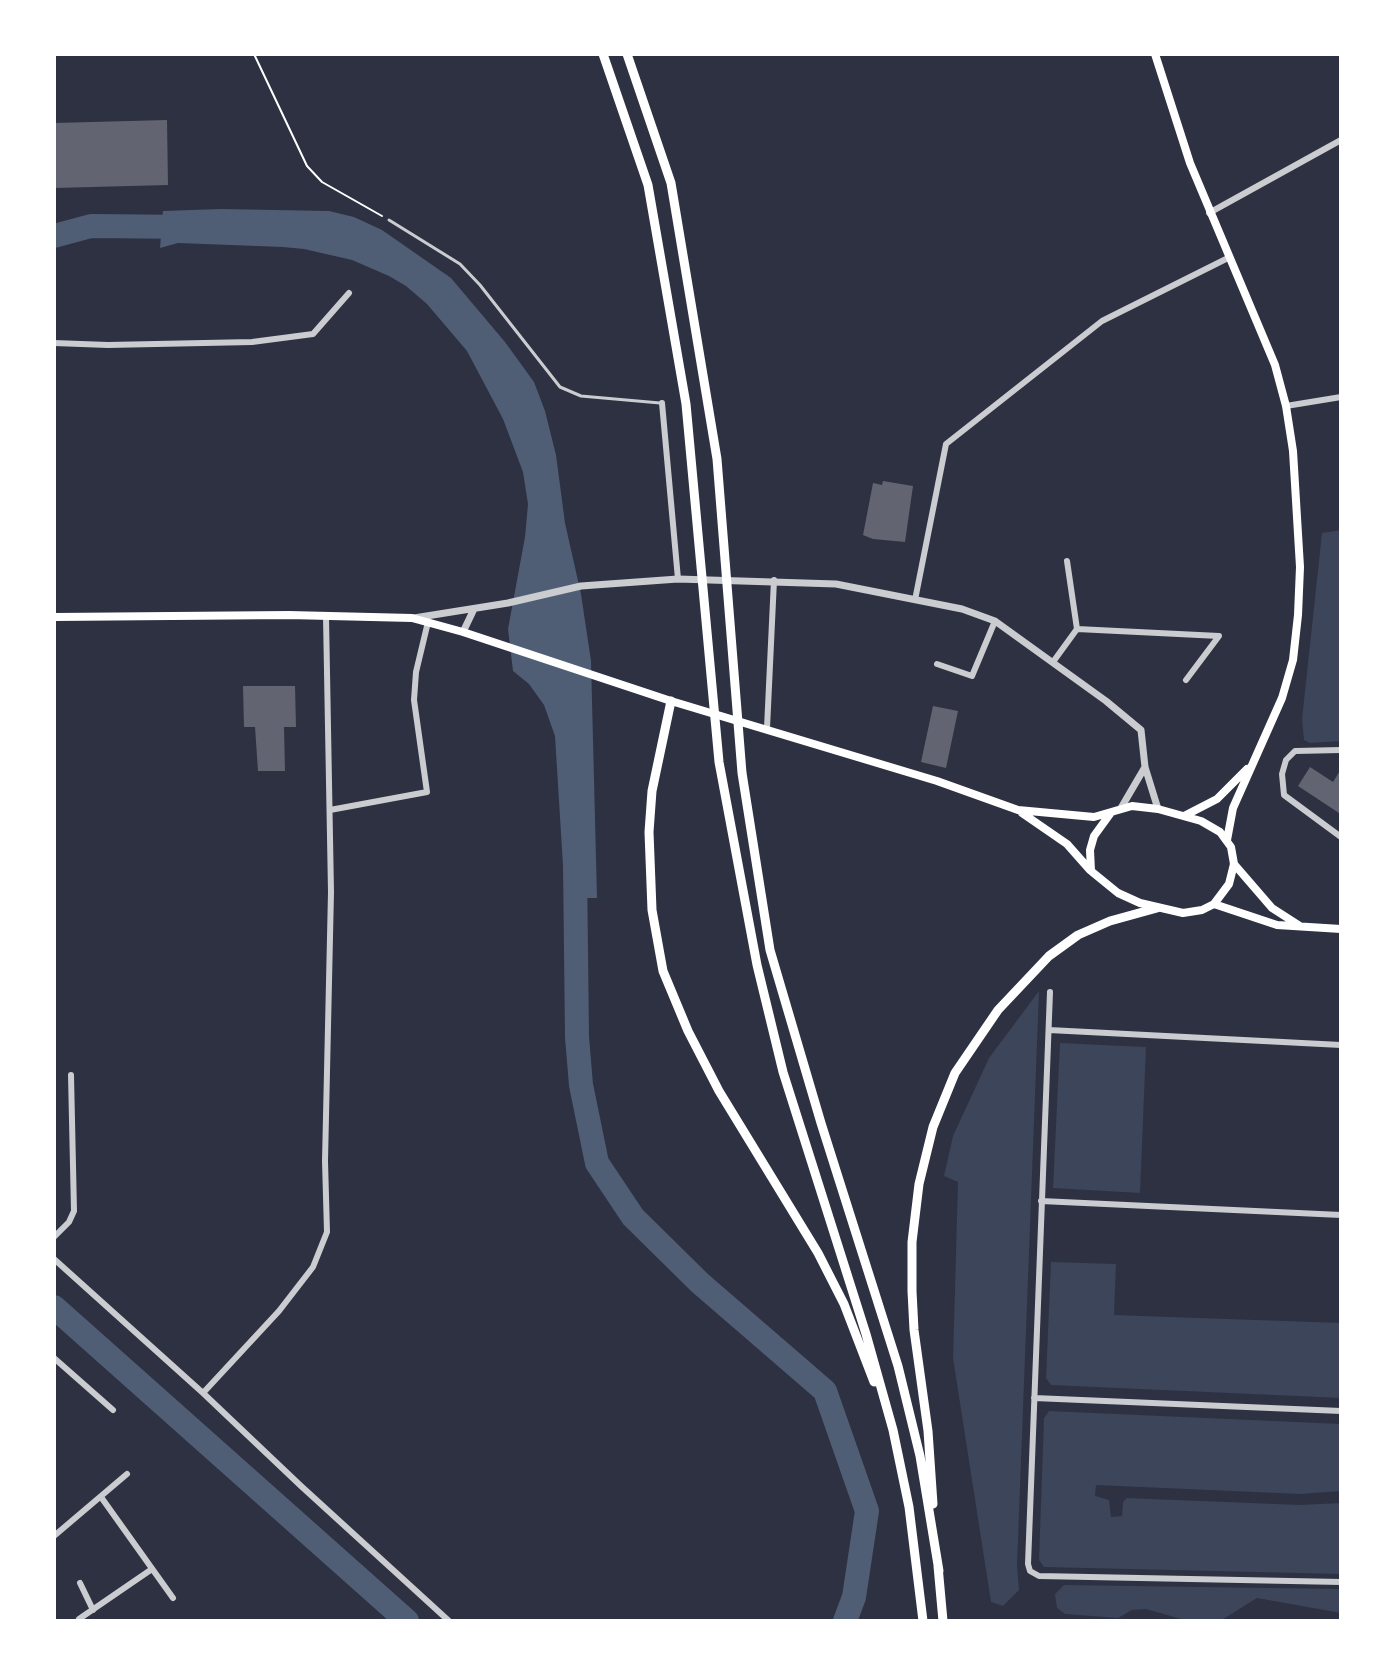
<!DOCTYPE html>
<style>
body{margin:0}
#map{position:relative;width:1395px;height:1675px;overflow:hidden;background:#2d3142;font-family:"Noto Serif",serif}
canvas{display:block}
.frame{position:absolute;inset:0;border:56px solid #fff;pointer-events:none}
</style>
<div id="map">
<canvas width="1395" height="1675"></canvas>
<div class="frame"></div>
</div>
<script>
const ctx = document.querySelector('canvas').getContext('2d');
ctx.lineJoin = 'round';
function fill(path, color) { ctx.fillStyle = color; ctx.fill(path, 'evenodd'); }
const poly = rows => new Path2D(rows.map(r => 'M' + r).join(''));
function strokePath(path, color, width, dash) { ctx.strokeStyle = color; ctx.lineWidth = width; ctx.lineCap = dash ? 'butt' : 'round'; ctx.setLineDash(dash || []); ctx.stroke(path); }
const green = poly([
 [1341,530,1341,741,1310,743,1304,740,1302,719,1322,533],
 [1039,991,1017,1566,1019,1590,1003,1606,991,1602,953,1358,958,1182,944,1176,953,1136,989,1058],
 [1060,1043,1146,1047,1140,1193,1053,1188],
 [1051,1262,1116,1264,1114,1315,1341,1323,1341,1398,1051,1385,1046,1378],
 [1049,1411,1341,1424,1341,1491,1300,1494,1096,1485,1095,1496,1109,1500,1111,1517,1122,1516,1123,1502,1127,1498,1300,1505,1341,1503,1341,1574,1044,1567,1039,1560,1044,1418],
 [1064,1585,1341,1589,1341,1613,1257,1598,1220,1621,1188,1621,1146,1609,1132,1610,1118,1618,1065,1614,1057,1608,1055,1594]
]);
const water = poly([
 [221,209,329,211,354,217,382,230,451,278,505,342,534,382,545,411,556,455,565,523,581,594,591,661,597,898,565,898,555,736,544,705,529,684,513,671,508,629,525,537,528,504,523,472,503,419,467,351,427,304,406,286,389,276,352,260,304,249,283,247,178,243,160,248,163,211]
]);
const river = poly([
 [54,236,91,226,194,227],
 [575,865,577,1037,581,1085,597,1163,633,1217,700,1283,825,1391,867,1511,854,1597,845,1621],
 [54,1307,407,1621]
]);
const building = poly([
 [167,120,168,185,54,188,54,123],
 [883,481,913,486,905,542,873,539,863,535,873,483,882,485],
 [243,686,295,686,296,727,284,727,285,771,258,771,255,727,244,727],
 [933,706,958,711,946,768,921,762],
 [1310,767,1333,782,1341,769,1341,809,1339,813,1298,786]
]);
const path = poly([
 [254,54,307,166,322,182,382,216]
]);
const service = poly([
 [389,220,460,264,480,285,560,387,581,396,660,403]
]);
const minor = poly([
 [1209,213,1341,140],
 [54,343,108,345,252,342,313,334,349,293],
 [662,403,678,579],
 [1286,406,1341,397],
 [1067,561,1077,629],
 [915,600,946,444,1102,321,1230,257],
 [1053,662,1077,629,1219,636,1186,680],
 [937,664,972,676,995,621],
 [767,728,774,580],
 [1341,750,1295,751,1286,760,1282,774,1284,795,1341,837],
 [330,810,427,792,414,700,416,672,428,622],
 [1050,992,1028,1564,1030,1571,1039,1576,1341,1582],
 [1049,1030,1341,1045],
 [1041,1201,1341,1215],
 [54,1237,69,1222,74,1211,71,1075],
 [54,1259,203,1393,301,1486,449,1621],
 [54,1358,113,1410],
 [203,1393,279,1311,313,1267,327,1232,325,1161,331,892,326,617],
 [1034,1398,1341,1411],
 [101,1497,173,1598],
 [54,1536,127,1474],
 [80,1583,93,1610],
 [79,1619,152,1569]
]);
const tertiary = poly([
 [414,618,508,603,581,586,678,579,836,584,962,609,995,621,1106,701,1141,730,1145,767,1158,809],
 [463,632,474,609],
 [1121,808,1145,767]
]);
const secondary = poly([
 [1155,54,1190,163,1275,365,1286,406,1293,451,1300,567,1298,615,1293,660,1282,698,1233,808,1227,840],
 [54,617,289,615,412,618,463,632,671,701,937,781,1018,810,1094,817,1132,806,1158,809,1201,821,1220,832,1231,847,1234,864,1229,884,1214,904,1202,910,1183,913,1140,903,1118,893,1091,871,1090,850,1094,836,1110,814],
 [1022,813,1067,844,1090,870],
 [1184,816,1217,799,1247,769],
 [1234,864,1272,908,1300,926],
 [1214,904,1277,925,1341,929]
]);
const primary = poly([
 [603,54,648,185,686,404,719,762,757,965,783,1072,866,1334,893,1430,909,1507,923,1621],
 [627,54,671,183,717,459,742,773,770,950,821,1123,898,1366,920,1456,939,1571],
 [671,701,652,791,649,832,652,910,663,971,688,1031,719,1091,818,1253,844,1304,874,1382],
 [933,1504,928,1431,914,1330,912,1291,912,1242,919,1184,933,1127,955,1073,998,1010,1049,956,1078,935,1110,921,1157,908],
 [938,1566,943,1621]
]);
fill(green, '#3c4559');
fill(water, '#4f5d75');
strokePath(river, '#4f5d75', 24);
fill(building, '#626471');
strokePath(path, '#fff', 2);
strokePath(service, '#caccd0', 3);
strokePath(minor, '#caccd0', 6);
strokePath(tertiary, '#caccd0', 7);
strokePath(secondary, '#fff', 8);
strokePath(primary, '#fff', 9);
</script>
